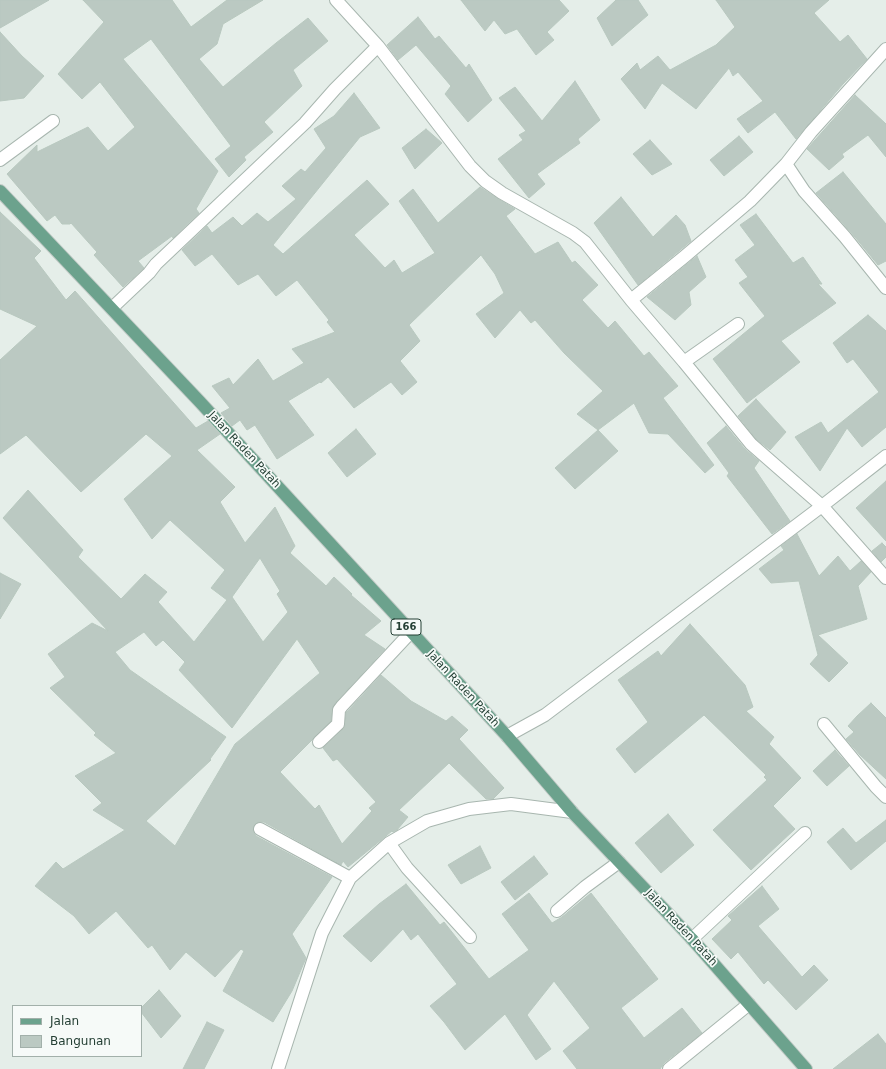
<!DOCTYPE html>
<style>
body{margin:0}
#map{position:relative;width:886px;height:1069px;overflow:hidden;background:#e5eee9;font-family:"DejaVu Sans",sans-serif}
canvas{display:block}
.legend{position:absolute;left:12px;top:1005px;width:130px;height:52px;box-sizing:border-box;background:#f6faf8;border:1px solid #a2b0aa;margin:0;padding:5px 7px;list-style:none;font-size:12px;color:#254035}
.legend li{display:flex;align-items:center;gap:8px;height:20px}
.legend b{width:20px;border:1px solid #a2b0aa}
</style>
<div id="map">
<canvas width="886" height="1069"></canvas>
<ul class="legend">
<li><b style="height:5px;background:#6ca28d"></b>Jalan</li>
<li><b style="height:11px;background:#bbc9c2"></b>Bangunan</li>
</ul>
</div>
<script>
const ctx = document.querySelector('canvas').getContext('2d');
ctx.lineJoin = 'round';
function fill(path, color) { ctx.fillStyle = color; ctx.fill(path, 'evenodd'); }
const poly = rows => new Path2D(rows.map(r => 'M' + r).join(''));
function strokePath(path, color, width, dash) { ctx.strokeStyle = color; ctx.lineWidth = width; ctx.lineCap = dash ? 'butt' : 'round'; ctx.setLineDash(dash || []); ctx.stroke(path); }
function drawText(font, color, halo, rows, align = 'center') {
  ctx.font = font + ' "DejaVu Sans",sans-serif'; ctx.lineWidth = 3.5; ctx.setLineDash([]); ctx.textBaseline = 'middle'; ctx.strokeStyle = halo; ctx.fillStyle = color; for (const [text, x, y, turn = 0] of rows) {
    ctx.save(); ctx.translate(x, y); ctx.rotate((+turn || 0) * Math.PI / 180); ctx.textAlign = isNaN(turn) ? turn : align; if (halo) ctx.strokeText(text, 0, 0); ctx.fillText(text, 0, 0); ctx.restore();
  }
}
const building = poly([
 [0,0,49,0,0,28,0,0],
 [83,0,172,0,191,27,227,0,263,0,223,24,217,44,199,59,223,87,276,43,308,18,328,41,293,70,302,86,264,122,273,132,244,157,246,160,229,177,215,159,231,146,151,39,123,59,218,171,196,209,199,213,173,238,172,236,138,261,144,268,123,287,94,255,97,252,71,223,70,224,62,224,55,215,47,221,7,174,37,145,37,152,88,127,108,151,135,127,100,82,82,99,58,74,104,22,83,0],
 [461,0,559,0,569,11,547,32,554,40,536,55,517,29,505,34,494,20,485,31,461,0],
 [616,0,638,0,648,15,612,46,597,18,616,0],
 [716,0,829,0,814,13,840,42,848,35,867,59,843,84,796,139,775,112,748,133,737,119,763,101,738,72,733,76,729,68,696,109,662,83,645,109,621,79,637,63,640,70,658,56,670,70,716,45,735,27,716,0],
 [418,17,435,39,439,36,466,68,469,64,492,100,468,122,445,94,451,86,416,45,398,60,387,45,418,17],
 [0,32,22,56,44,76,24,98,0,101,0,32],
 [575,81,600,120,578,139,580,143,537,174,545,184,529,198,498,159,523,140,519,135,526,131,499,98,515,87,542,121,575,81],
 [354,93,380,128,360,137,273,245,283,254,367,180,389,204,354,235,385,268,394,260,402,273,435,253,399,201,413,189,438,223,480,187,498,199,515,209,506,216,535,254,558,242,572,263,575,261,598,285,582,300,608,328,615,321,644,356,649,352,678,386,663,398,714,465,705,473,668,434,649,433,634,403,598,430,577,414,603,391,564,353,535,320,531,323,520,310,495,338,476,314,504,293,495,274,481,255,409,325,420,341,400,361,417,382,402,395,391,382,354,408,328,377,321,383,320,382,288,401,314,435,277,459,253,422,255,425,247,430,240,420,232,426,221,413,230,408,212,386,229,378,233,385,258,359,273,381,304,363,292,349,335,332,327,322,329,320,297,280,276,296,258,274,238,285,212,254,195,266,182,250,207,226,212,233,233,217,242,226,257,213,268,222,296,199,282,186,301,169,305,172,326,148,314,129,334,116,354,93],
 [855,95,886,124,886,157,868,135,842,154,844,157,829,170,807,149,855,95],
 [426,129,442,143,415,169,402,148,426,129],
 [739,136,753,152,724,176,710,160,739,136],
 [650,140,672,164,652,175,633,154,650,140],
 [843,172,886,224,886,261,878,265,855,237,816,193,843,172],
 [621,197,653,237,676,215,685,225,691,241,638,285,594,223,621,197],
 [0,212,41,251,34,258,66,300,75,291,196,428,208,421,220,434,197,450,235,487,220,502,245,543,275,507,295,546,290,553,326,586,334,577,352,594,351,595,381,621,364,635,385,649,336,702,332,709,331,721,280,772,315,809,319,805,342,844,372,811,369,808,376,802,337,759,333,761,323,748,343,729,345,725,346,713,381,675,411,701,446,721,452,716,468,730,459,739,504,788,493,799,486,799,449,763,399,810,408,817,397,830,393,832,392,831,348,867,343,861,341,865,264,822,259,822,256,823,253,830,256,836,332,877,292,934,306,958,292,991,273,1022,223,991,244,951,241,949,215,977,186,952,170,970,152,945,148,948,116,911,89,934,74,916,35,886,56,862,63,869,125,830,93,810,102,803,75,776,116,753,94,735,96,733,50,688,65,677,48,654,92,623,108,631,3,518,28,490,83,550,78,557,121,599,145,574,167,592,158,602,194,642,227,600,211,588,225,570,170,520,152,539,124,499,172,456,146,434,81,492,26,435,0,454,0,360,37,326,0,309,0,212],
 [260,558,280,591,277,594,288,612,263,642,232,597,260,558],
 [144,632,156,646,163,640,185,662,179,670,232,728,297,639,320,673,235,744,175,846,146,821,211,760,210,759,226,737,130,670,115,652,144,632],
 [756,214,793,263,803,257,822,284,818,284,836,303,781,341,800,362,747,403,713,359,765,316,739,283,748,277,735,260,755,245,740,225,756,214],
 [697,256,706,277,689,292,691,305,675,320,647,297,697,256],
 [868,315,886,331,886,427,862,447,847,428,820,471,795,437,821,422,828,433,879,392,853,359,847,363,833,343,868,315],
 [756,399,786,432,770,450,756,439,738,416,756,399],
 [726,426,745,449,759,461,754,468,790,521,772,534,727,476,729,473,707,443,726,426],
 [356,429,376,454,347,477,328,453,356,429],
 [598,430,618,451,575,489,555,468,598,430],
 [886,481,886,541,856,508,886,481],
 [797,534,819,576,838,556,850,571,861,561,871,572,858,586,867,619,818,635,848,663,829,682,810,664,818,655,799,581,771,583,759,569,784,550,781,546,797,534],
 [882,543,886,547,886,557,881,562,872,551,882,543],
 [0,573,21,584,0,619,0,573],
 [690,624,745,685,753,707,746,711,774,737,769,744,801,778,773,806,795,829,751,870,713,830,767,780,764,777,766,775,704,715,635,773,616,749,648,722,618,680,658,651,661,656,690,624],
 [871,703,886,718,886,779,860,755,846,739,854,732,848,726,857,716,871,703],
 [835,750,849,766,827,786,813,771,835,750],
 [668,814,694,845,661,873,635,843,668,814],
 [886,820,886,841,851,870,827,842,843,828,856,843,886,820],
 [480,846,491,868,461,884,448,865,480,846],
 [534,856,548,874,515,900,501,882,534,856],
 [406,884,440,925,444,922,489,979,529,950,502,914,529,893,552,923,562,917,591,893,658,979,621,1008,644,1038,682,1008,702,1033,664,1063,660,1069,577,1069,563,1051,590,1028,554,981,527,1015,551,1049,536,1060,505,1014,465,1050,444,1022,430,1006,457,984,418,934,411,940,403,929,371,962,343,936,379,904,406,884],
 [762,886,779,909,758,926,802,977,814,965,828,980,796,1010,768,980,764,984,738,952,731,959,712,939,732,920,728,916,762,886],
 [159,990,181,1016,161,1038,141,1012,141,1008,159,990],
 [207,1022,224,1030,204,1069,183,1069,207,1022],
 [878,1034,886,1044,886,1069,833,1069,878,1034]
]);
const street = poly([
 [336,0,378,46,470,166,485,181,502,193,573,233,585,242,631,300,684,362,751,444,822,506,886,578],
 [0,160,53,121],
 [786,164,804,191,845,237,886,288],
 [631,300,684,257,750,201,786,164,811,132,886,49],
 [112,308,149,273,156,264,305,123,335,89,378,46],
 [684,362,738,324],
 [824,724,876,787,886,797],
 [507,736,545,715,822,506,886,456],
 [319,742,338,724,339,710,342,706,411,632],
 [260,829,350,878],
 [389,843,407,868,470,937],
 [557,911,585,887,619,862],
 [692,939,805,833],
 [278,1069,322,933,350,878,389,843,427,821,469,809,511,804,572,812],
 [669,1069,749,1004]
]);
const primary = poly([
 [0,191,200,402,507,736,572,812,692,939,806,1069]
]);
const shields = [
 [406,627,30]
];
const shieldNames = [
 ["166",406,627]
];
const streetNames = [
 ["Jalan Raden Patah",244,450,47],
 ["Jalan Raden Patah",463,689,47],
 ["Jalan Raden Patah",681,928,47]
];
fill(building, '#bbc9c2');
strokePath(building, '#b8c8bf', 1);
strokePath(street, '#a8b6af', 14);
strokePath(primary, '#c2cac6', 14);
strokePath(street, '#fff', 12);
strokePath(primary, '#6ca28d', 12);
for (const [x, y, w] of shields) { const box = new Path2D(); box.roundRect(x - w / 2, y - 8, w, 16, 3); ctx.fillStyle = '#f6faf8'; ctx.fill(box); strokePath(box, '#254035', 1); }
drawText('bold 10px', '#254035', null, shieldNames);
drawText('11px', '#254035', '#f6faf8', streetNames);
</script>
